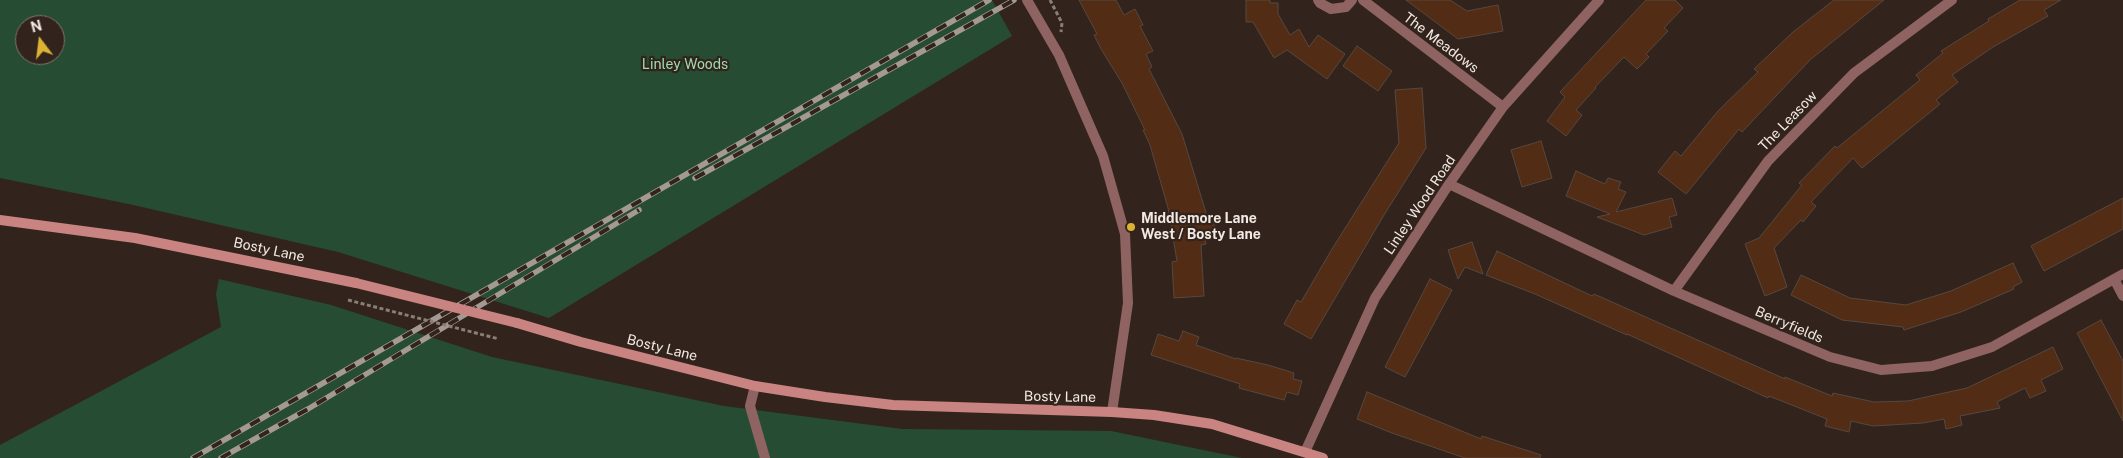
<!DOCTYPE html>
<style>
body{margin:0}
#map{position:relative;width:2123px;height:458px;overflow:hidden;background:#32241c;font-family:"Public Sans",sans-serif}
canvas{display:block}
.north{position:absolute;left:15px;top:15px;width:50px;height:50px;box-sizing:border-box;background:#32241c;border:1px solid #7f736c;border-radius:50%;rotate:345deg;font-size:14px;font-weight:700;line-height:20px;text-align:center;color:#f2e9e4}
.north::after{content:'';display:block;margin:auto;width:18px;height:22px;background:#dcb233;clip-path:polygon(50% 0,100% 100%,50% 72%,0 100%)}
</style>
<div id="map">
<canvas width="2123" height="458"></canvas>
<div class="north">N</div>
</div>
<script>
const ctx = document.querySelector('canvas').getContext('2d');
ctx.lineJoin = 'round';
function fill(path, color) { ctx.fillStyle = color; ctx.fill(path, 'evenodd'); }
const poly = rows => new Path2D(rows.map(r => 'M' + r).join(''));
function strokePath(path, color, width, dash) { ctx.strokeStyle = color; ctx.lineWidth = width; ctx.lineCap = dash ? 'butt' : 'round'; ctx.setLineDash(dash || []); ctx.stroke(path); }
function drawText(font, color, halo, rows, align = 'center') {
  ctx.font = font + ' "Public Sans",sans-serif'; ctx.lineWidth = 4.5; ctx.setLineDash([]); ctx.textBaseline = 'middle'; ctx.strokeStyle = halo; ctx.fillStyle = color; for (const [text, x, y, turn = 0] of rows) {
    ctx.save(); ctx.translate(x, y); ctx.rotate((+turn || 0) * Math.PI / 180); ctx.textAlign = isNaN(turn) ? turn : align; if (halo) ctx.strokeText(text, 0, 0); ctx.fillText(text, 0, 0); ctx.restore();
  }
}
const green = poly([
 [0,0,992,0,1012,36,549,318,338,252,129,204,0,178],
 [25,25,55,25,55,55,25,55],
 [219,279,331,305,492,357,724,406,902,429,1111,431,1242,458,0,458,0,445,221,327,216,294]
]);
const building = poly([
 [1079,0,1116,0,1124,15,1135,9,1143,25,1140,26,1153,51,1146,54,1152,67,1149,69,1182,134,1207,216,1213,215,1215,231,1204,232,1206,244,1201,245,1204,296,1174,298,1172,262,1177,261,1168,208,1150,145,1143,130,1145,130,1122,83,1101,49,1094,35,1097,34,1079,0],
 [1246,0,1270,0,1270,3,1278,3,1278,14,1290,35,1299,29,1309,47,1318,35,1345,54,1327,79,1287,50,1274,58,1253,22,1246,22,1246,0],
 [1406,0,1450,0,1467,11,1498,5,1503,31,1458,39,1406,0],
 [1646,0,1675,0,1683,8,1664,28,1668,31,1646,54,1649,57,1637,69,1624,57,1595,87,1596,88,1576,110,1582,115,1566,136,1547,121,1565,97,1560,92,1646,0],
 [1834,0,1884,0,1810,60,1742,132,1739,129,1686,194,1658,172,1675,151,1681,156,1718,111,1758,72,1754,69,1793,32,1834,0],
 [2020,0,2061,0,2044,10,2048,16,1993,47,1952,75,1958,82,1936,100,1940,104,1862,168,1853,158,1811,202,1816,206,1803,222,1801,220,1774,248,1787,287,1765,296,1745,244,1759,238,1802,185,1799,183,1835,146,1837,148,1920,80,1916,75,1943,53,1941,51,1989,21,1988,19,2020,0],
 [1357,46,1392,71,1378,91,1343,66,1357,46],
 [1422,88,1426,148,1384,215,1311,339,1284,324,1297,300,1301,302,1332,249,1399,143,1395,90,1422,88],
 [1541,141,1552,178,1522,187,1511,150,1541,141],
 [1576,171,1605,184,1608,178,1621,182,1618,189,1626,192,1616,212,1672,198,1677,215,1669,217,1672,227,1644,235,1597,217,1610,214,1566,196,1576,171],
 [2123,198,2123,229,2044,271,2031,246,2123,198],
 [1472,242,1483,274,1465,267,1458,279,1448,250,1472,242],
 [1497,251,1592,296,1594,294,1785,379,1785,377,1832,396,1833,393,1874,402,1908,401,1967,388,2053,347,2063,369,2041,380,2046,391,2030,398,2025,388,1997,402,2000,408,1960,416,1962,425,1946,429,1944,419,1923,423,1873,426,1851,421,1849,432,1825,426,1827,419,1769,396,1768,398,1627,334,1627,335,1535,294,1486,275,1497,251],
 [2013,263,2022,282,2013,287,2014,289,1961,312,1904,330,1903,327,1842,320,1791,295,1801,275,1850,298,1906,305,1951,291,2013,263],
 [1430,279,1452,290,1405,377,1385,367,1430,279],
 [2101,320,2123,361,2123,421,2077,333,2101,320],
 [1183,331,1199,337,1196,345,1236,359,1236,358,1268,365,1294,373,1293,379,1302,381,1298,395,1287,392,1284,400,1239,388,1240,384,1151,355,1158,334,1179,341,1183,331],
 [1367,392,1481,439,1482,436,1541,455,1540,458,1465,458,1392,433,1357,419,1367,392]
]);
const path = poly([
 [1050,0,1062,23,1061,32]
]);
const lane = poly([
 [755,386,750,406,765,458]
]);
const street = poly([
 [1027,0,1059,55,1103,156,1125,234,1128,303,1112,412],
 [1318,0,1320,3,1331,9,1346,7,1352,0],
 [1363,0,1503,107],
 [1449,184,1674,291,1830,357,1881,370,1932,366,1992,347,2123,274],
 [2114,279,2123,296],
 [1674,291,1768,161,1854,73,1952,0],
 [1305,452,1375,298,1449,184,1503,107,1599,0]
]);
const secondary = poly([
 [0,220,135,238,356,283],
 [517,323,581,342,755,386,825,397,893,405,1112,412,1154,415,1212,424,1323,458]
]);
const rail = poly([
 [695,178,1014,0],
 [193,458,989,0],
 [221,458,308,409,639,210]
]);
const pathBridge = poly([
 [348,300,499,339]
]);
const secondaryBridge = poly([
 [356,283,517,323]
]);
const markers = [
 [1131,227,5,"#dcb233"]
];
const streetNames = [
 ["The Meadows",1441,43,37],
 ["The Leasow",1788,121,-46],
 ["Linley Wood Road",1420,205,-56],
 ["Bosty Lane",269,250,12],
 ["Berryfields",1789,325,23],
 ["Bosty Lane",662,348,14],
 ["Bosty Lane",1060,397,1]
];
const parkNames = [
 ["Linley Woods",685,65]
];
const poiNames = [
 ["Middlemore Lane",1141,219],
 ["West / Bosty Lane",1141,235]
];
fill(green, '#264d33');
fill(building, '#522c14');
strokePath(building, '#57483f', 1);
strokePath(path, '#8a7e77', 3, [4, 2.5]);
strokePath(lane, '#8e6361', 10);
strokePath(street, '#8e6361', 10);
strokePath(secondary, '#c98481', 10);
strokePath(rail, '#a59993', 5.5);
strokePath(rail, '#32241c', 4, [11]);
strokePath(pathBridge, '#8a7e77', 3, [4, 2.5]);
strokePath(secondaryBridge, '#c98481', 10);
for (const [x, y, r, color] of markers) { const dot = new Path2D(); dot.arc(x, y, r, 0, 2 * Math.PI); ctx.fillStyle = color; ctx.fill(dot); strokePath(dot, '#32241c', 2); }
drawText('14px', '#f2e9e4', '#32241c', streetNames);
drawText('14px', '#9bdfae', '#32241c', parkNames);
drawText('bold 14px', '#f2e9e4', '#32241c', poiNames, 'left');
</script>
